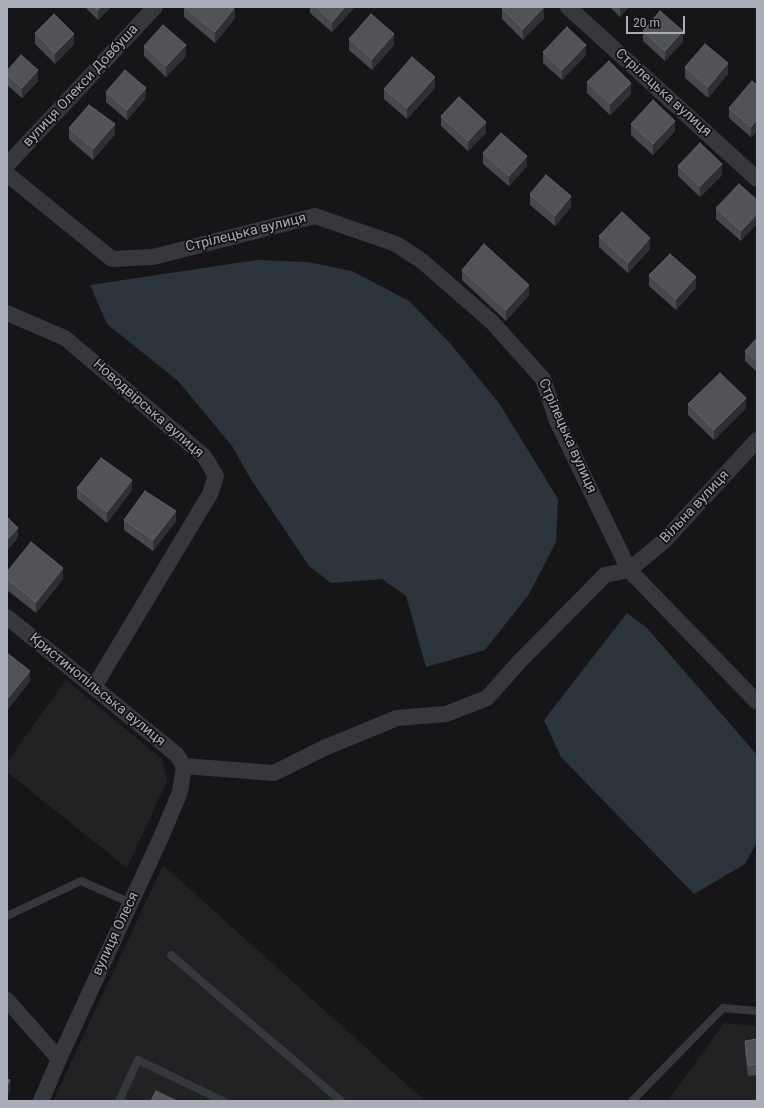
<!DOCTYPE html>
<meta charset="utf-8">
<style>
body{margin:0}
#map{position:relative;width:764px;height:1108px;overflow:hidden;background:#161618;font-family:Roboto,sans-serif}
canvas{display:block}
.frame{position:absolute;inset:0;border:8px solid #a8adb8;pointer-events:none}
.scale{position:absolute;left:626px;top:16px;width:59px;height:18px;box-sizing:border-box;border:2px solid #a8adb8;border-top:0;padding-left:5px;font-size:12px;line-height:14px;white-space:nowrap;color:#a8adb8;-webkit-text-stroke:3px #111113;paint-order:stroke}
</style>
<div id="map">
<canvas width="764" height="1108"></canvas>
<div class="frame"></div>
<div class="scale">20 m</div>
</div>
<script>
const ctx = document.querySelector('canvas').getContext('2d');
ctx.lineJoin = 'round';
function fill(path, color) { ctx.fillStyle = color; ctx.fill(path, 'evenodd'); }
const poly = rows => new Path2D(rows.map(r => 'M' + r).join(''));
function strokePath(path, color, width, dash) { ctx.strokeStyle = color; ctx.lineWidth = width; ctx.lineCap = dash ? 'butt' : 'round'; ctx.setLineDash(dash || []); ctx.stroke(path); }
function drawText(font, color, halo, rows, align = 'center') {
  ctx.font = font + ' Roboto,sans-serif'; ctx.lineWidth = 3.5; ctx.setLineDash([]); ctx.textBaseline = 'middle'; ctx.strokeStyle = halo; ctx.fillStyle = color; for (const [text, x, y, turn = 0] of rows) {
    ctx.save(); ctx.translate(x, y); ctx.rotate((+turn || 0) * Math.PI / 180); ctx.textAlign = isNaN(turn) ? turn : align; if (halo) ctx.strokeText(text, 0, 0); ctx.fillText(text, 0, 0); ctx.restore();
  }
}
const built = poly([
 [66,680,162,759,167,781,127,868,7,772,7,762],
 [163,865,425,1101,53,1101],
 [724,1023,757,1026,757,1101,668,1101]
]);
const water = poly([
 [257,260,308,262,352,271,409,301,449,342,499,403,558,499,556,542,529,594,485,650,426,667,406,596,382,579,331,583,309,566,250,478,232,446,178,381,107,324,90,285],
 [627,613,647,628,757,755,757,842,745,864,694,894,561,757,544,720]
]);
const service = poly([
 [7,916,81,881,131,903],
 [171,955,341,1101],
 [119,1101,138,1060,223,1101],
 [632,1101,723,1008,757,1011]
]);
const minor = poly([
 [568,7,757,179],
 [7,165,155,7],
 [7,174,112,259,153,257,315,216,396,244,422,261,492,322,543,379,557,421,629,570,757,702],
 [7,313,65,338,204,456,216,476,210,494,94,687],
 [7,617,176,754,184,766],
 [184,766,274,773,324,748,397,718,446,714,487,698,520,661,605,575,629,570,664,541,757,440],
 [7,1000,59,1059],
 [41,1101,59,1059,162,835,180,792,184,766]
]);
const wall = poly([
 [85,7,111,7,98,20],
 [184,7,235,18,215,43,184,17],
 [310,7,354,7,354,8,332,32,310,13],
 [610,7,629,7,620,17],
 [502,8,544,18,523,40,502,19],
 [643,31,683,42,665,61,643,41],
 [35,33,74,44,55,64,35,44],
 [349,39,394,45,372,70,349,50],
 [144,46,186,56,166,77,144,56],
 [543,52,586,55,562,80,543,63],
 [685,67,728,74,708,98,685,78],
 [7,71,38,81,22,98,7,85],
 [587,82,631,94,610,115,587,93],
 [757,85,757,131,751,137,729,118,729,108],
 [435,88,407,119,384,99,384,89],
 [106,92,146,98,127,120,106,102],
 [441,116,486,133,468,151,441,126],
 [631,124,675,131,653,155,631,135],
 [69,128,115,134,93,160,69,139],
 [483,153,527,166,509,186,483,164],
 [678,166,722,175,700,197,678,176],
 [530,194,571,207,555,226,530,205],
 [757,200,741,241,716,219,716,208],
 [599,236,650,249,628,273,599,247],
 [462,270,529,295,506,321,462,280],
 [649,275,696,288,676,310,649,286],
 [757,338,757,372,745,361,745,351],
 [688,404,746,408,714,440,688,415],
 [77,488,132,490,107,523,77,498],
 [124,520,176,521,153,551,124,530],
 [7,572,63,579,36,613,7,590],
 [7,653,30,681,8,709,7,708],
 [757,1039,757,1075,748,1076,745,1052,745,1041]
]);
const shadedWall = poly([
 [101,7,111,7,98,20,98,10],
 [235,7,235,18,215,43,215,32],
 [345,7,354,8,332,32,332,22],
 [544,7,544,18,523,40,523,29],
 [620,7,629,7,620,17],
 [683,31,683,42,665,61,665,51],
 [74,34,74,44,55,64,55,53],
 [394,34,394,45,372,70,372,59],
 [186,45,186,56,166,77,166,66],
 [586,45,586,55,562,80,562,70],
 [728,63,728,74,708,98,708,87],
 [38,70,38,81,22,98,22,88],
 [435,77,435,88,407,119,407,108],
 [631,83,631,94,610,115,610,104],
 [146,88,146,98,127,120,127,110],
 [757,120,757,131,751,137,751,127],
 [675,121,675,131,653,155,653,144],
 [486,122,486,133,468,151,468,141],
 [115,124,115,134,93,160,93,149],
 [527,156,527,166,509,186,509,176],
 [722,164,722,175,700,197,700,186],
 [571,196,571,207,555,226,555,216],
 [757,214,757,224,741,241,741,231],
 [650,238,650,249,628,273,628,263],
 [696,277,696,288,676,310,676,299],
 [529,285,529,295,506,321,506,310],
 [746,398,746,408,714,440,714,430],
 [132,480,132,490,107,523,107,512],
 [176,511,176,521,153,551,153,540],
 [18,528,18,538,7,551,7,540],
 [63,568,63,579,36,613,36,602],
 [30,671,30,681,8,709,8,698],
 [10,1080,10,1091,7,1097,7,1086]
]);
const building = poly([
 [95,7,101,7,98,10,95,7],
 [184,7,235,7,215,32,184,7],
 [316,7,345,7,332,22,316,7],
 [503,7,544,7,523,29,502,8,503,7],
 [660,11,683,31,665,51,643,31,660,11],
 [54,14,74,34,55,53,35,33,54,14],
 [371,14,394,34,372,59,349,39,371,14],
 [163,25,186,45,166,66,144,46,163,25],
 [567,27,586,45,562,70,543,52,567,27],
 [705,44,728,63,708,87,685,67,705,44],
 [21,55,38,70,22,88,7,74,7,71,21,55],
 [412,57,435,77,407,108,384,89,412,57],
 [609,61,631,83,610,104,587,82,609,61],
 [125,70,146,88,127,110,106,92,125,70],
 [752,81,757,85,757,120,751,127,729,108,752,81],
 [459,97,486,122,468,141,441,116,459,97],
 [653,100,675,121,653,144,631,124,653,100],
 [89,105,115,124,93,149,69,128,89,105],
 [501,133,527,156,509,176,483,153,501,133],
 [700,143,722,164,700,186,678,166,700,143],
 [546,175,571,196,555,216,530,194,546,175],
 [739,184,757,200,757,214,741,231,716,208,739,184],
 [622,212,650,238,628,263,599,236,622,212],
 [484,244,529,285,506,310,462,270,484,244],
 [670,254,696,277,676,299,649,275,670,254],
 [757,338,757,361,745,351,757,338],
 [720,373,746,398,714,430,688,404,720,373],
 [101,458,132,480,107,512,77,488,101,458],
 [145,491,176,511,153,540,124,520,145,491],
 [7,517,18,528,7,540,7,517],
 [31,542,63,568,36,602,7,579,7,572,31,542],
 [7,653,30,671,8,698,7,697,7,653],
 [757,1039,757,1064,748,1065,745,1041,757,1039],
 [7,1079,10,1080,7,1086,7,1079],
 [156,1091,177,1101,151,1101,156,1091]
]);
const streetNames = [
 ["вулиця Олекси Довбуша",81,86,-47],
 ["Стрілецька вулиця",663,93,42],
 ["Стрілецька вулиця",246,233,-14],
 ["Новодвірська вулиця",148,409,41],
 ["Стрілецька вулиця",567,436,66],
 ["Вільна вулиця",695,507,-47],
 ["Кристинопільська вулиця",97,690,39],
 ["вулиця Олеся",116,934,-65]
];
fill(built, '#222225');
fill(water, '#2c353c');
strokePath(service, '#37383d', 8);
strokePath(minor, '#37383d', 16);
fill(wall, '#47494d');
fill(shadedWall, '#2f3033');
fill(building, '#525359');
strokePath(building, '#5f6168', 1);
drawText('14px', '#a8adb8', '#111113', streetNames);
</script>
